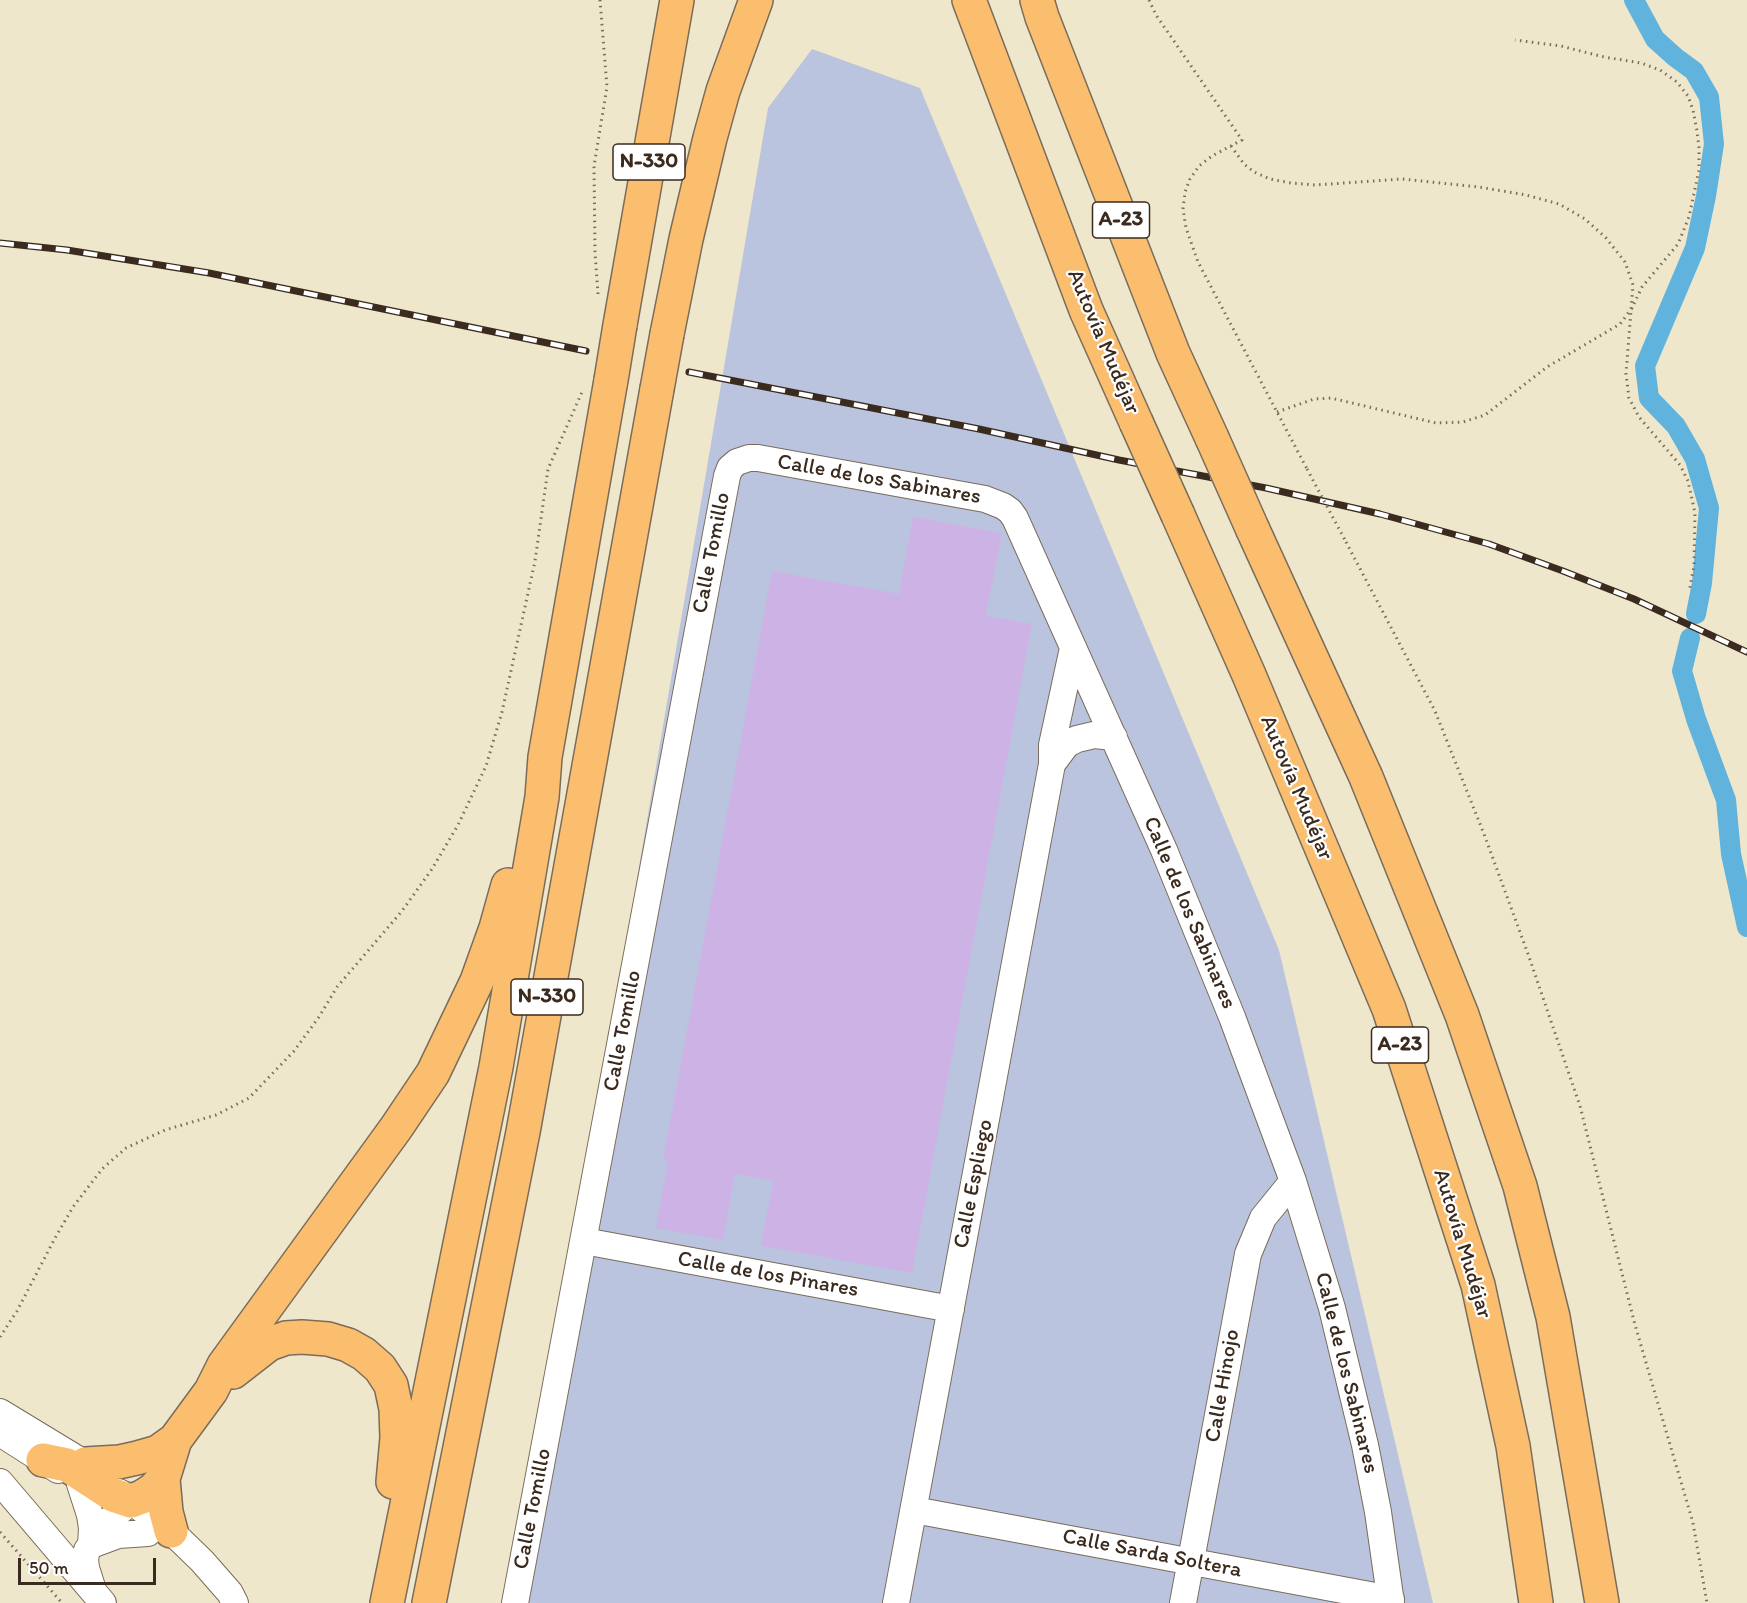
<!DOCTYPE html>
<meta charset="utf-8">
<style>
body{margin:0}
#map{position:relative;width:1747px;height:1603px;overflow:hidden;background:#efe7cb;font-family:Itim,sans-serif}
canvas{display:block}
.scale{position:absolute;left:18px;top:1558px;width:138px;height:27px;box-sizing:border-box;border:3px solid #3b2a1e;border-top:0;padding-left:8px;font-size:18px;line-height:21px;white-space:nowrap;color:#3b2a1e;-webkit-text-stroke:4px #fff;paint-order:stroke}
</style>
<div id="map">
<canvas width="1747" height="1603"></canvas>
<div class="scale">50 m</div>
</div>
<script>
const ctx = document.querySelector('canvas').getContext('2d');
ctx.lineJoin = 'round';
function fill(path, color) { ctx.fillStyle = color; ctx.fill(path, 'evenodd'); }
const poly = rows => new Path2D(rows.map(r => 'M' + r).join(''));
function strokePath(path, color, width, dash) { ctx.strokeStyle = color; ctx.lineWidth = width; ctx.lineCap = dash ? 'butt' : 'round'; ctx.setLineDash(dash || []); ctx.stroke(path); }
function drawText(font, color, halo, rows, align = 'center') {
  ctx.font = font + ' Itim,sans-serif'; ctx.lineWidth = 4.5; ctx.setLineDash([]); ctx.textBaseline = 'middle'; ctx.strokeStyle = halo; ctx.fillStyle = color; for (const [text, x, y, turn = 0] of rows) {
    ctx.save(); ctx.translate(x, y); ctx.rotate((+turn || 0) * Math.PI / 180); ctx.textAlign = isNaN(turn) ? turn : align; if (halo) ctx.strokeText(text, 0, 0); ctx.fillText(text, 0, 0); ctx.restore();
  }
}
const industrial = poly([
 [812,49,920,88,1279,950,1433,1603,514,1603,768,108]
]);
const canal = poly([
 [1634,0,1655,39,1675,57,1694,71,1709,97,1714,144,1706,196,1695,248,1645,366,1649,398,1676,426,1695,459,1709,508,1702,583,1696,614],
 [1690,638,1682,671,1696,719,1726,800,1731,854,1747,927]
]);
const building = poly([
 [913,517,1002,533,986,616,1032,624,912,1273,761,1246,773,1181,735,1174,723,1240,656,1228,668,1162,663,1160,772,571,899,594]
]);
const path = poly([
 [1149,0,1156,15,1242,140,1212,156,1199,166,1190,179,1185,192,1183,209,1186,228,1198,262,1307,469],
 [1231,146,1244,164,1254,172,1270,179,1291,183,1315,185,1402,179,1479,187,1526,195,1559,204,1585,219,1606,238,1625,262,1633,285,1626,374,1629,398,1639,417,1680,465,1688,481,1695,513,1694,566,1689,592],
 [598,294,595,253,594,166,607,87,600,0],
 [1277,412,1314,399,1331,398,1436,423,1463,422,1485,415,1547,367,1620,324,1632,308,1642,287,1678,244,1689,217,1699,170,1699,148,1697,131,1693,110,1688,96,1677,82,1660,70,1641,63,1604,57,1561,46,1515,40],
 [1346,542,1435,711,1484,834,1528,954,1580,1106,1635,1325,1693,1523,1707,1603],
 [0,1337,17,1311,55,1238,73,1207,102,1169,126,1148,165,1130,216,1115,249,1098,294,1051,319,1017,337,987,402,911,432,869,458,825,486,766,502,712,535,561,548,469,582,392],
 [0,1532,62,1603]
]);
const minor = poly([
 [1052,764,1067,744,1077,739,1094,735,1114,737],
 [584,1241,951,1309],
 [0,1412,84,1463],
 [0,1433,58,1470],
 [0,1482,103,1603],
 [80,1484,90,1515,92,1528,91,1545],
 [119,1492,171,1531,202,1561,230,1593,235,1603],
 [914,1510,1391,1599],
 [91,1545,118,1535,148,1533],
 [92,1587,86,1568,85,1559,87,1550,111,1519,131,1501],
 [515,1603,727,476,730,468,737,462,749,458,758,458,985,499,1003,506,1010,511,1015,518,1164,850,1232,1017,1293,1181,1332,1308,1365,1445,1378,1512,1391,1603],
 [896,1603,1052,764,1052,745,1073,648],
 [1183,1603,1248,1254,1263,1218,1293,1181]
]);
const highway = poly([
 [969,0,1086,310,1136,422],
 [1037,0,1042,17,1173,353,1212,438],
 [620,325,677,0],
 [667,334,686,239,710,138,723,91,756,0],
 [1178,515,1249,675,1389,1009,1478,1285,1513,1446,1536,1603],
 [1253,530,1366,777,1462,1015,1520,1186,1553,1317,1602,1603],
 [233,1372,269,1344,286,1338,302,1337,328,1339,348,1345,364,1354,380,1368,391,1385,396,1409,397,1438,393,1482],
 [43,1460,67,1465,113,1495,131,1501,142,1497,153,1490,163,1479],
 [85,1464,119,1462,137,1458,158,1452,175,1440],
 [171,1531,166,1512,163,1479,175,1440,211,1391,224,1365,396,1128,433,1073,477,981,496,928,508,885],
 [387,1603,496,1067,542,797,545,757,611,380],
 [429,1603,523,1132,657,389]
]);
const rail = poly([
 [0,243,67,250,209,273,586,351],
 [689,372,979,429,1119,460,1266,488,1380,514,1489,544,1563,571,1634,599,1747,652]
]);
const pathBridge = poly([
 [1307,469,1346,542]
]);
const highwayBridge = poly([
 [611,380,620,325],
 [657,389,667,334],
 [1136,422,1178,515],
 [1212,438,1253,530]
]);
const shields = [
 [649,162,72],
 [1121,220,57],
 [547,997,72],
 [1400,1045,57]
];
const shieldNames = [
 ["N-330",649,162],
 ["A-23",1121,220],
 ["N-330",547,997],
 ["A-23",1400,1045]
];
const streetNames = [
 ["Autovía Mudéjar",1103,342,67],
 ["Calle de los Sabinares",879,480,10],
 ["Calle Tomillo",712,553,-79],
 ["Autovía Mudéjar",1296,788,67],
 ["Calle de los Sabinares",1189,913,67],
 ["Calle Tomillo",623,1031,-79],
 ["Calle Espliego",974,1184,-79],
 ["Autovía Mudéjar",1462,1244,73],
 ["Calle de los Pinares",768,1275,10],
 ["Calle de los Sabinares",1346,1373,76],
 ["Calle Hinojo",1223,1386,-80],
 ["Calle Tomillo",533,1509,-79],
 ["Calle Sarda Soltera",1152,1554,11]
];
fill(industrial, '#bac4de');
strokePath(canal, '#60b3dc', 20);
fill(building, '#cdb3e5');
strokePath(minor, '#7a6c5b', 28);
strokePath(highway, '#7a6c5b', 36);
strokePath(path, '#7a6c5b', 3, [1.5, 4.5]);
strokePath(minor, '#fff', 26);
strokePath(highway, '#fbbe6e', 33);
strokePath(rail, '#3b2a1e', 7);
strokePath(rail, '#fff', 4.5, [14]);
strokePath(highwayBridge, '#7a6c5b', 36, []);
strokePath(pathBridge, '#7a6c5b', 3, [1.5, 4.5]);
strokePath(highwayBridge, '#fbbe6e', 33);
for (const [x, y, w] of shields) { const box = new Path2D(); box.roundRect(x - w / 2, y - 18, w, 36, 4.5); ctx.fillStyle = '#fff'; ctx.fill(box); strokePath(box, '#3b2a1e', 1.5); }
drawText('bold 21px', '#3b2a1e', null, shieldNames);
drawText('22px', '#3b2a1e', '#fff', streetNames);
</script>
